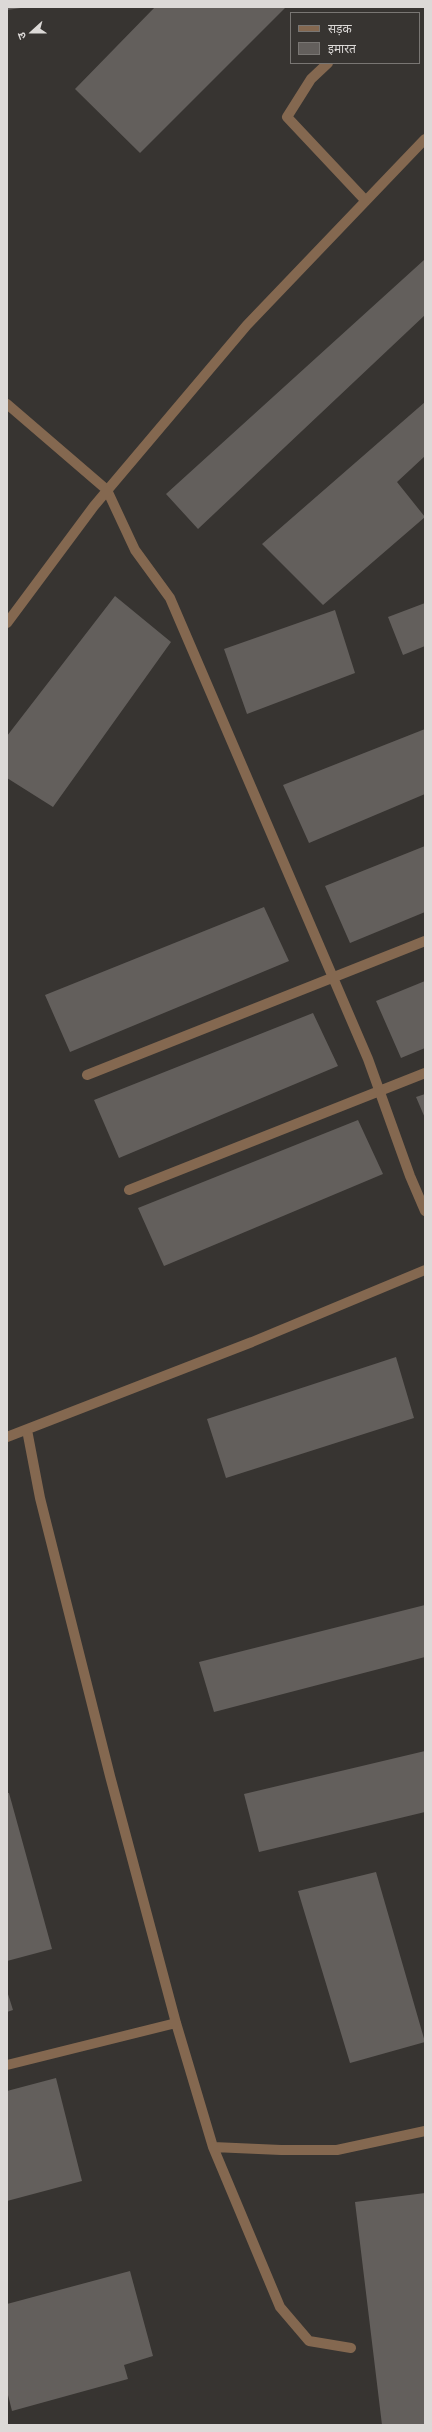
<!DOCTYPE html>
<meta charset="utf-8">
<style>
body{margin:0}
#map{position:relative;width:432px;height:2432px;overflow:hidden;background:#373431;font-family:Literata,"Noto Sans Devanagari",serif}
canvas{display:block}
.frame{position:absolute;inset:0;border:8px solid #dcd9d7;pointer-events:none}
.legend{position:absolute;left:290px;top:12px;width:130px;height:52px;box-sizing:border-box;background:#373431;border:1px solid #797673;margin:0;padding:5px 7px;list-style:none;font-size:12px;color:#dcd9d7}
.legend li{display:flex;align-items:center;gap:8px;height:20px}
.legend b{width:20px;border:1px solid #797673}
.north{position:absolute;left:12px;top:12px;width:40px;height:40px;-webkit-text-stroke:3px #373431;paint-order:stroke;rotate:249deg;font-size:11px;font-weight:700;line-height:16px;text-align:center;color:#dcd9d7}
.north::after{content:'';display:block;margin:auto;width:14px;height:18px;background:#dcd9d7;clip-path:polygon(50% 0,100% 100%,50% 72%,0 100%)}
</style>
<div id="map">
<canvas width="432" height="2432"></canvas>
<div class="frame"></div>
<ul class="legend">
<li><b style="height:5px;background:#846850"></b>सड़क</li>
<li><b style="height:11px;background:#635f5c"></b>इमारत</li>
</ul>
<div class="north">उ</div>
</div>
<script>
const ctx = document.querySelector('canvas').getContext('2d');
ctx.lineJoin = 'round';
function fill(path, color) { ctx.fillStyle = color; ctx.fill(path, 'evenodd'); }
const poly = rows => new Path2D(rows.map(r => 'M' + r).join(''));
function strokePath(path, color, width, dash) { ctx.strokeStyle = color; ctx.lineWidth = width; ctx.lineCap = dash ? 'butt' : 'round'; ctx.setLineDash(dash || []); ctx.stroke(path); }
const building = poly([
 [7,7,21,7,21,8,7,10],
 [155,7,286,7,140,153,75,89],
 [424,260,425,315,198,529,166,494],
 [425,402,425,456,397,482,425,517,323,605,262,544],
 [115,596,171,642,53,807,7,778,7,736],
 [425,603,425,646,403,655,388,617],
 [335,610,355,673,247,714,224,649],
 [425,729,425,794,309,843,283,785],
 [425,846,425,912,350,943,325,886],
 [264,907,289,961,70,1052,45,995],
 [425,981,425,1048,401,1058,376,1001],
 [313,1013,338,1066,119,1158,94,1100],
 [425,1094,425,1118,416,1097],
 [358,1120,383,1174,164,1266,138,1208],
 [396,1357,414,1418,226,1478,207,1419],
 [425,1605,425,1657,214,1712,199,1662],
 [425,1751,425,1812,259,1852,244,1794],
 [7,1793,9,1793,52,1949,7,1961],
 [376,1872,425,2042,350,2063,298,1891],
 [7,1991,13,2010,7,2012],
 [56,2078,82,2181,7,2201,7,2091],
 [425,2193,425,2425,382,2425,355,2202],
 [130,2271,153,2356,124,2365,128,2379,12,2411,7,2391,7,2304]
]);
const minor = poly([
 [328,63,311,79,287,117,365,200],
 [7,404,107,490,135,550,170,598,368,1059,410,1176,425,1211],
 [7,623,94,506,247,325,425,139],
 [87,1075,425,941],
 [129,1190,425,1073],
 [27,1430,40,1498,110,1776,176,2023,213,2147,280,2307,309,2341,351,2348],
 [7,1437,252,1342,425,1270],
 [7,2065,176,2023],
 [213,2147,281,2150,337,2150,425,2131]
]);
fill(building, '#635f5c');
strokePath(minor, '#846850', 10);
</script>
